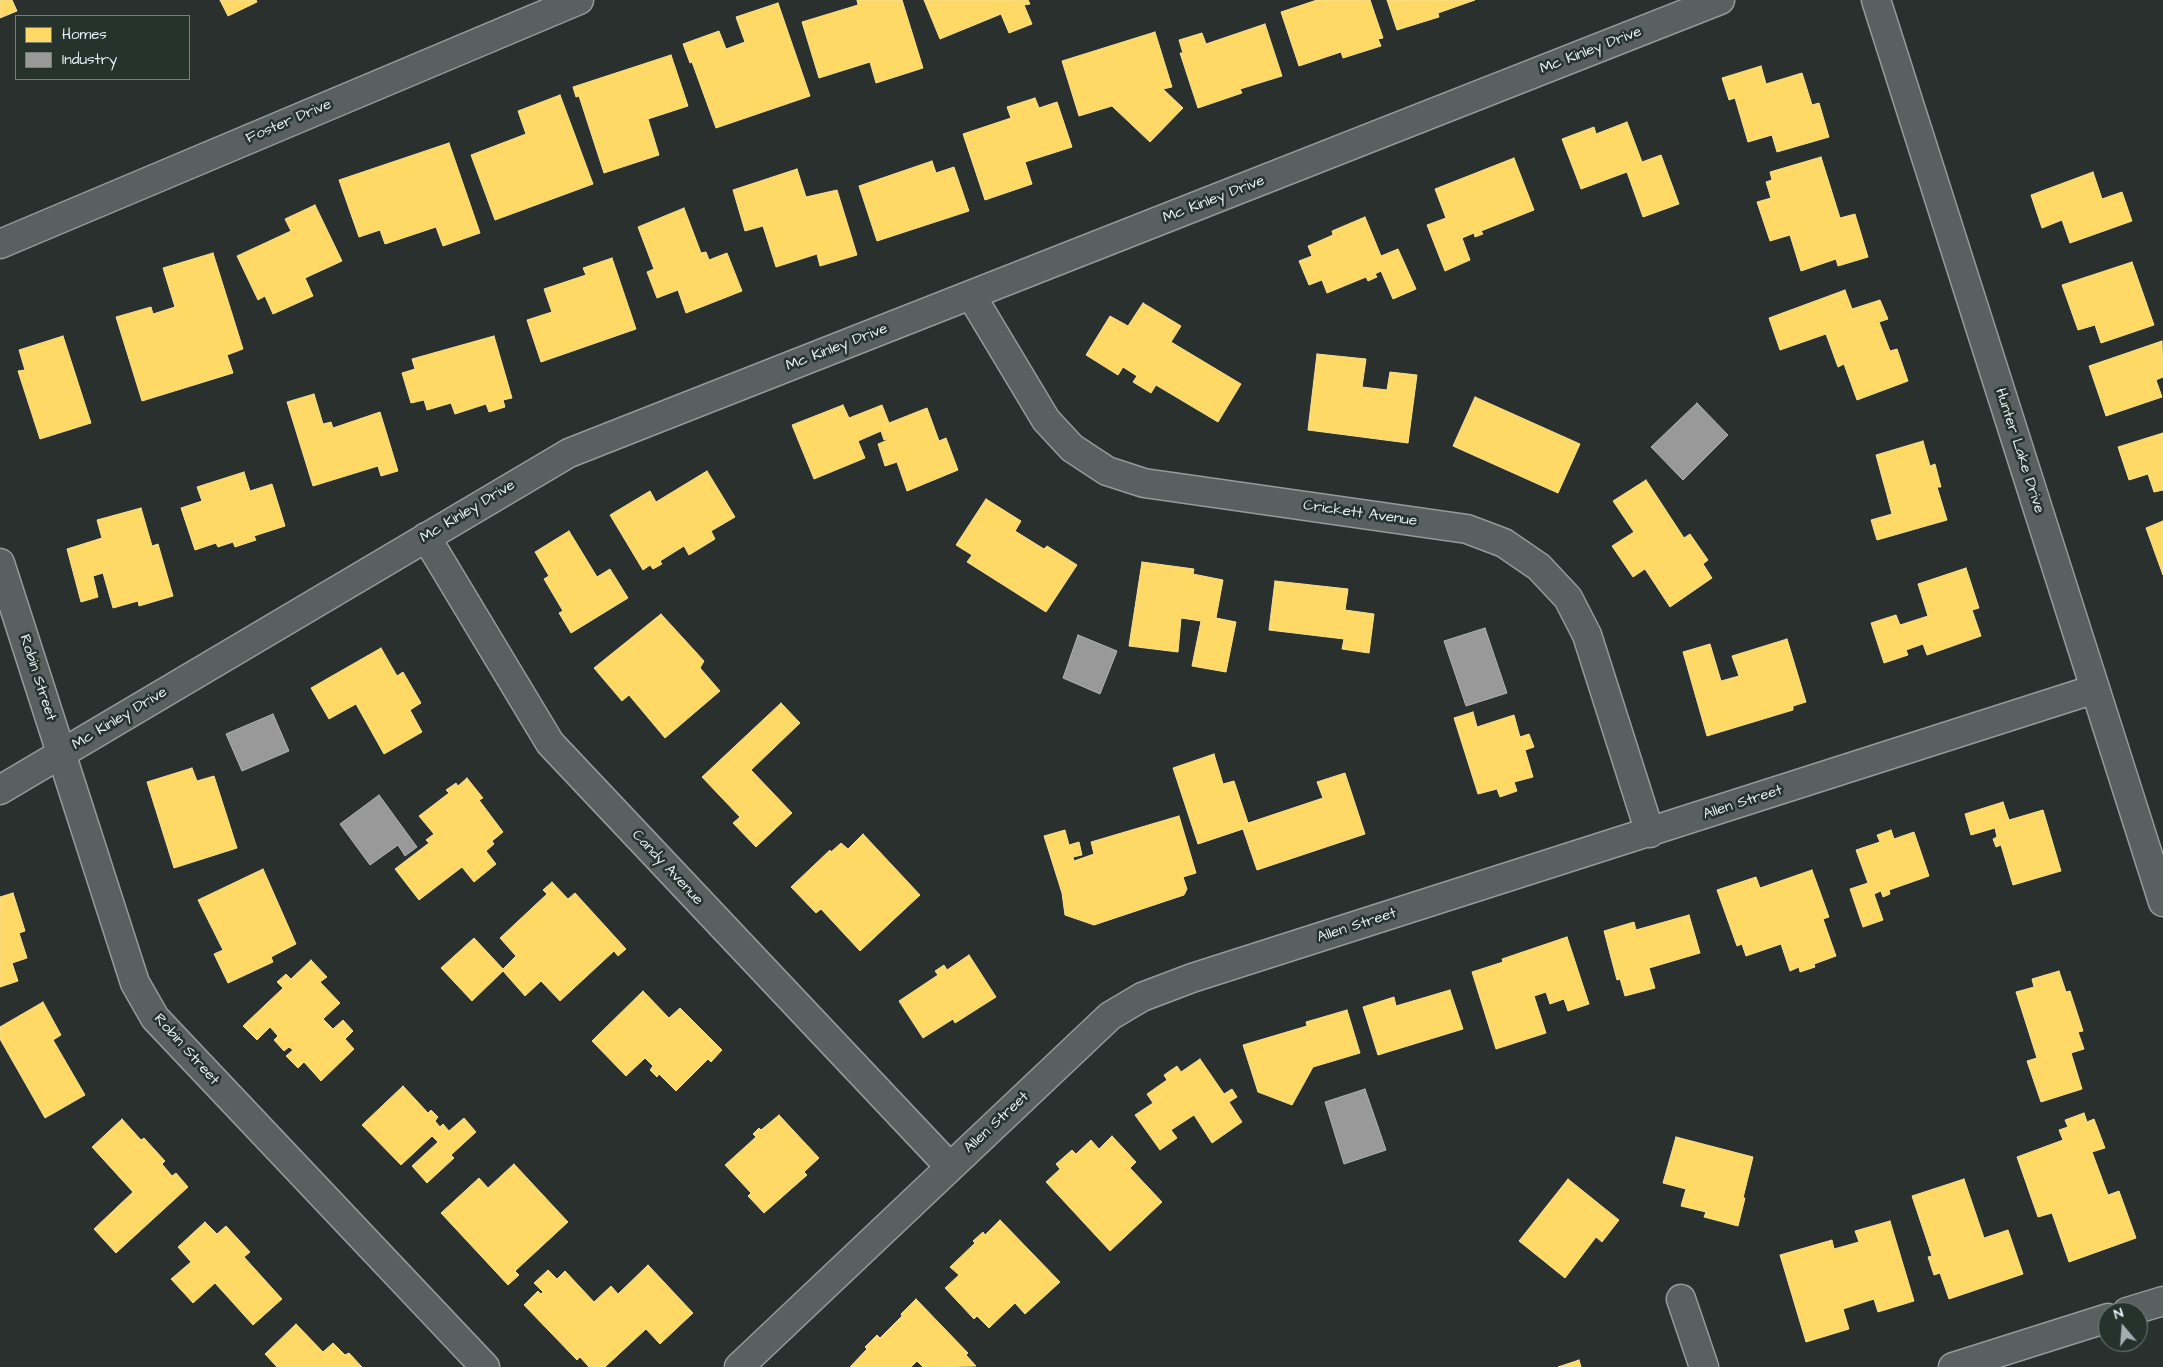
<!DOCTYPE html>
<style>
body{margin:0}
#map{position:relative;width:2163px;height:1367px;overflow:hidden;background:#29302d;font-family:"Architects Daughter",sans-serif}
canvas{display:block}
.legend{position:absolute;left:15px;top:15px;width:175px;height:65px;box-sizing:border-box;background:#26332d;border:1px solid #747f7e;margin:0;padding:6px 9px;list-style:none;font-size:15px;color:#e8f1f8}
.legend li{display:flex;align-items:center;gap:10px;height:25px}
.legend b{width:25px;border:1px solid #747f7e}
.north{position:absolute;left:2098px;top:1302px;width:50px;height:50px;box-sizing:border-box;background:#26332d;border:1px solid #747f7e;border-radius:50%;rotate:342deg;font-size:14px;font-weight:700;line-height:20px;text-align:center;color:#e8f1f8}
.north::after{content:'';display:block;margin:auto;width:18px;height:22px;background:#a5adb1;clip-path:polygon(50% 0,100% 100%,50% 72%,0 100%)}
</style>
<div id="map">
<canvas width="2163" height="1367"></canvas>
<ul class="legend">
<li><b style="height:14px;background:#ffd966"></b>Homes</li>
<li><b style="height:14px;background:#999"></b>Industry</li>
</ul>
<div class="north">N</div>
</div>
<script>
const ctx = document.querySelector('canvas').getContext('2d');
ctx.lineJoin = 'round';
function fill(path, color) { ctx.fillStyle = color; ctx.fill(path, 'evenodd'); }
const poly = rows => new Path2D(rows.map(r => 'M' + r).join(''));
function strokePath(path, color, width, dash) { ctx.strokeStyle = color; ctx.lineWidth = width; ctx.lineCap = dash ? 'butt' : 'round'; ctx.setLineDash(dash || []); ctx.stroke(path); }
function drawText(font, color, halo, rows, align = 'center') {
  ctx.font = font + ' "Architects Daughter",sans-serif'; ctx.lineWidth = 5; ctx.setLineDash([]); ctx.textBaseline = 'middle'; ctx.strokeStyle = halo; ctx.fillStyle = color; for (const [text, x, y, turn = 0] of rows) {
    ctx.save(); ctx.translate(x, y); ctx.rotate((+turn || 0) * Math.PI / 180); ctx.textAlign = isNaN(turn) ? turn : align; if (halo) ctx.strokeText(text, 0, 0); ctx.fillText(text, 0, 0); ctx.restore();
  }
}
const homes = poly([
 [0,0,12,0,17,11,0,18,0,0],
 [220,0,256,0,257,2,228,16,220,0],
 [857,0,902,0,923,68,876,83,870,62,819,78,802,22,858,5,857,0],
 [924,0,1028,0,1030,4,1024,5,1032,24,1009,33,1001,14,940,39,924,0],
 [1317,0,1370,0,1383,38,1378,39,1381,46,1343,58,1341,52,1299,66,1281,12,1317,0],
 [1387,0,1475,0,1438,13,1439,17,1397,30,1387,0],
 [778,3,810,96,716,128,692,62,690,63,683,44,719,31,726,49,745,42,736,17,778,3],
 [1265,24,1282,76,1240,89,1242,93,1198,108,1180,53,1183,53,1179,40,1202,33,1206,44,1265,24],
 [1155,32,1172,87,1163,89,1183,108,1150,142,1112,106,1079,116,1062,61,1155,32],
 [671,55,688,106,648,119,659,155,604,173,579,96,576,97,573,87,671,55],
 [1761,66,1766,84,1802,73,1812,105,1819,103,1829,137,1777,152,1772,135,1748,142,1735,98,1729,100,1722,78,1761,66],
 [560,95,593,184,495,220,471,155,526,134,518,111,560,95],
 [1035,98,1039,108,1057,102,1072,147,1025,162,1032,184,985,200,963,134,1011,118,1007,107,1035,98],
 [1627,122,1642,162,1661,155,1679,204,1643,217,1627,172,1581,189,1562,139,1594,127,1596,134,1627,122],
 [449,143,480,233,443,246,436,227,385,244,380,230,359,237,339,180,449,143],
 [1821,157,1840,218,1855,214,1868,257,1838,266,1836,259,1801,271,1790,235,1770,241,1757,202,1771,198,1766,182,1772,180,1770,172,1821,157],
 [1514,158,1534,210,1481,231,1483,234,1475,237,1474,233,1462,238,1470,260,1445,271,1427,225,1446,218,1435,189,1514,158],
 [932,161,936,173,954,167,969,211,877,241,859,186,932,161],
 [797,169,806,197,837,190,857,255,820,266,817,254,776,267,763,226,745,231,733,190,797,169],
 [2093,172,2102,199,2122,192,2132,221,2070,243,2062,220,2042,228,2031,195,2093,172],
 [315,205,342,261,305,278,313,296,273,314,265,296,258,300,237,256,291,231,285,219,315,205],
 [684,208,701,253,706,252,709,260,727,253,742,291,686,313,678,290,657,298,647,272,654,269,638,227,684,208],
 [1365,217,1381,256,1398,249,1416,289,1393,299,1381,271,1375,274,1377,277,1368,281,1366,277,1327,293,1322,280,1309,285,1299,261,1312,256,1308,246,1333,235,1332,231,1365,217],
 [213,253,243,349,227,355,233,373,142,401,116,317,151,307,153,314,175,307,163,268,213,253],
 [612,258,636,329,541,362,527,320,552,312,544,289,586,275,583,268,612,258],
 [2132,262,2154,325,2101,343,2095,325,2078,330,2062,285,2132,262],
 [1845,290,1852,309,1880,300,1888,319,1879,322,1890,351,1897,349,1908,381,1857,400,1844,364,1838,367,1826,334,1780,350,1769,318,1845,290],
 [1143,303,1181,326,1171,342,1241,384,1218,422,1156,385,1151,393,1133,382,1137,376,1123,367,1118,375,1086,355,1110,316,1128,326,1143,303],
 [63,336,91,423,40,439,18,371,25,370,19,350,63,336],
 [494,336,512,398,503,400,505,407,489,412,486,404,455,414,451,403,427,410,424,400,411,403,402,373,415,369,412,359,494,336],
 [2162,341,2163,377,2156,380,2162,397,2106,416,2089,366,2162,341],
 [1317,354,1366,359,1362,387,1387,390,1390,372,1417,375,1408,443,1308,430,1317,354],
 [314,394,323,424,331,422,333,428,380,412,398,471,381,476,378,466,313,486,287,402,314,394],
 [1475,397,1580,444,1558,493,1453,446,1475,397],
 [843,405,849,418,882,405,889,423,927,408,939,441,946,438,958,470,907,491,897,462,885,466,878,444,888,440,888,439,884,440,881,431,858,441,865,458,814,479,792,425,843,405],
 [2163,433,2163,490,2154,492,2148,474,2129,480,2118,447,2163,433],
 [1923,441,1930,466,1935,464,1941,487,1937,487,1947,520,1877,540,1871,520,1892,514,1876,455,1923,441],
 [707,471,735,517,711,531,715,539,689,555,684,546,660,561,662,564,653,569,650,565,643,570,610,515,650,491,656,502,707,471],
 [244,472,250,491,272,484,285,526,254,536,256,540,235,547,233,542,218,547,216,543,195,550,181,508,202,501,197,487,244,472],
 [1646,480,1684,538,1690,534,1708,560,1703,564,1712,578,1670,607,1645,569,1633,577,1612,546,1634,532,1613,501,1646,480],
 [986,499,1021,521,1015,531,1044,549,1047,546,1077,565,1046,612,967,562,972,555,956,545,986,499],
 [141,508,152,546,158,544,173,596,139,606,138,601,113,608,103,573,93,576,98,597,81,602,67,549,102,538,97,520,141,508],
 [2163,521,2163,575,2146,528,2163,521],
 [569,531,597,577,610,569,628,598,571,633,559,613,563,611,544,579,549,576,535,552,569,531],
 [1142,562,1194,569,1193,574,1223,580,1216,618,1236,622,1226,672,1192,666,1201,621,1181,618,1178,652,1129,646,1142,562],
 [1966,568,1979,608,1972,610,1981,636,1927,655,1923,644,1906,650,1908,655,1884,663,1871,623,1896,615,1900,625,1928,616,1918,584,1966,568],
 [1275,581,1348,589,1345,610,1374,614,1369,653,1342,649,1344,639,1269,630,1275,581],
 [661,614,704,661,700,668,720,691,665,738,629,695,622,701,594,668,661,614],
 [1787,639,1806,702,1793,706,1793,710,1707,736,1683,652,1710,644,1721,681,1739,676,1732,656,1787,639],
 [381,648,397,676,403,672,421,703,410,710,422,732,384,754,356,704,329,719,311,688,381,648],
 [781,703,800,723,751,770,792,813,756,847,733,823,740,817,702,777,781,703],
 [1473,712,1477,727,1514,715,1520,737,1529,734,1534,747,1525,750,1533,777,1514,782,1517,791,1500,797,1497,789,1478,794,1454,718,1473,712],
 [1214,754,1223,784,1234,781,1248,823,1323,798,1317,782,1345,773,1365,834,1257,870,1243,829,1198,844,1173,768,1214,754],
 [192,768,197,781,214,776,237,848,174,868,147,782,192,768],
 [467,778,483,798,479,800,503,832,492,841,494,844,486,851,496,864,474,882,462,867,419,900,395,869,429,843,426,840,434,834,419,816,449,793,446,790,456,783,458,786,467,778],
 [2003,802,2009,820,2043,810,2061,871,2013,885,2001,845,1996,847,1993,839,1997,837,1995,828,1971,835,1965,814,2003,802],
 [1179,816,1196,873,1183,877,1187,889,1184,895,1094,925,1065,915,1062,893,1044,836,1065,830,1069,845,1079,842,1082,855,1073,857,1074,861,1094,854,1091,842,1179,816],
 [1891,830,1894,839,1914,832,1929,876,1889,890,1890,894,1883,897,1881,891,1874,894,1883,920,1863,927,1850,889,1868,883,1856,850,1880,842,1877,835,1891,830],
 [863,834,920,895,860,951,821,909,816,913,791,887,830,850,831,852,841,843,848,849,863,834],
 [263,869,296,944,271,957,273,962,228,983,214,954,223,950,198,900,263,869],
 [1812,870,1829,917,1823,919,1836,956,1814,964,1815,967,1800,972,1799,967,1790,971,1781,944,1746,956,1742,944,1737,946,1717,890,1756,877,1760,888,1812,870],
 [552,882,568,899,575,893,626,949,618,956,614,951,560,1001,541,981,525,996,503,971,472,1001,441,968,474,938,503,969,516,956,500,938,547,894,543,890,552,882],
 [13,893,25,931,19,933,27,958,12,963,18,981,0,987,0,897,13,893],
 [1689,915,1700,953,1649,968,1655,988,1625,996,1620,979,1617,980,1604,931,1634,922,1636,930,1689,915],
 [1567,937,1589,1004,1568,1011,1564,999,1550,1004,1546,992,1534,996,1546,1033,1496,1049,1472,972,1503,962,1502,959,1567,937],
 [969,955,996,997,955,1023,953,1019,923,1038,899,1001,938,975,935,971,944,965,947,970,969,955],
 [311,960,327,977,320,982,340,1003,323,1019,333,1029,343,1020,353,1031,345,1039,354,1049,321,1081,304,1062,298,1068,286,1056,293,1050,289,1047,284,1051,274,1040,278,1036,270,1027,257,1040,243,1026,283,988,277,982,286,974,291,979,311,960],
 [2059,971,2066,992,2070,991,2083,1031,2078,1032,2084,1049,2071,1053,2082,1089,2041,1102,2027,1061,2037,1058,2016,992,2034,987,2032,979,2059,971],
 [1450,990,1463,1029,1378,1055,1363,1007,1394,997,1396,1006,1450,990],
 [643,991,669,1018,680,1008,722,1050,711,1062,708,1059,676,1091,659,1074,657,1077,650,1070,653,1066,645,1058,626,1076,592,1041,643,991],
 [43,1002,61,1035,53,1040,85,1095,45,1118,0,1039,0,1027,43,1002],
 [1347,1010,1360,1053,1313,1067,1292,1105,1258,1092,1243,1045,1307,1026,1306,1022,1347,1010],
 [1200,1059,1224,1094,1232,1089,1237,1097,1229,1102,1242,1122,1212,1143,1194,1115,1171,1130,1177,1138,1160,1150,1135,1115,1153,1103,1147,1094,1167,1080,1164,1075,1177,1066,1181,1072,1200,1059],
 [403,1086,428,1113,431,1110,438,1117,435,1121,440,1127,443,1124,449,1131,464,1118,476,1132,451,1155,454,1158,427,1183,412,1166,438,1142,432,1136,401,1165,362,1125,403,1086],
 [2084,1113,2087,1122,2094,1119,2105,1148,2092,1152,2108,1195,2119,1191,2136,1238,2069,1262,2052,1213,2038,1217,2017,1157,2063,1140,2059,1130,2068,1127,2065,1120,2084,1113],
 [779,1115,819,1158,804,1172,807,1175,764,1213,748,1196,751,1193,725,1165,756,1137,753,1134,759,1128,761,1130,779,1115],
 [122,1119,141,1140,144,1138,165,1161,162,1164,172,1176,176,1173,188,1187,116,1253,94,1229,133,1192,92,1147,122,1119],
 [1112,1136,1136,1162,1130,1168,1162,1202,1110,1251,1046,1182,1060,1169,1056,1164,1072,1150,1076,1154,1091,1140,1099,1149,1112,1136],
 [1676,1137,1753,1157,1743,1198,1745,1198,1738,1226,1704,1217,1706,1212,1681,1206,1686,1189,1663,1183,1676,1137],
 [514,1164,568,1222,515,1271,519,1275,508,1285,441,1213,479,1178,488,1188,514,1164],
 [1568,1179,1619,1220,1602,1242,1596,1237,1565,1278,1519,1241,1568,1179],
 [1964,1179,1984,1238,2008,1230,2023,1274,1949,1299,1940,1273,1934,1275,1928,1257,1932,1256,1912,1196,1964,1179],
 [1000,1220,1060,1282,1025,1314,1015,1303,989,1328,977,1316,974,1319,945,1288,959,1275,950,1267,975,1243,973,1241,983,1232,985,1235,1000,1220],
 [1890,1221,1914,1301,1878,1312,1874,1299,1843,1309,1849,1329,1806,1342,1780,1255,1832,1240,1834,1249,1859,1242,1855,1231,1890,1221],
 [205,1222,217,1234,226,1226,250,1252,244,1257,282,1299,253,1325,215,1283,193,1303,171,1279,191,1262,178,1247,205,1222],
 [648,1265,693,1313,660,1344,646,1329,605,1367,589,1367,580,1357,577,1360,524,1305,538,1291,541,1294,543,1292,534,1283,548,1270,557,1279,565,1271,594,1302,611,1286,618,1294,648,1265],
 [916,1299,968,1353,966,1355,976,1366,923,1367,917,1361,911,1367,850,1367,867,1349,865,1347,877,1335,880,1338,902,1316,901,1314,916,1299],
 [296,1324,323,1352,333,1343,345,1355,349,1353,362,1367,277,1367,265,1354,296,1324],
 [1579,1360,1581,1367,1558,1367,1579,1360]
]);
const industry = poly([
 [1697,403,1728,435,1683,480,1651,447,1697,403],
 [1485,628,1507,693,1466,706,1444,641,1485,628],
 [1078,635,1117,651,1100,694,1063,678,1078,635],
 [273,714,289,751,242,771,226,734,273,714],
 [379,795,417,847,405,856,398,845,370,865,340,824,379,795],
 [1365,1089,1386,1150,1344,1164,1325,1102,1365,1089]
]);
const minor = poly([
 [971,295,1046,420,1072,448,1107,471,1144,483,1467,529,1504,543,1539,567,1568,598,1587,635,1650,833],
 [426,537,550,743,950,1167],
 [0,563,135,983,155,1018,485,1367],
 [0,790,569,453,1720,0],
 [1681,1299,1704,1367],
 [2127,1312,2163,1301],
 [739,1367,1110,1016,1142,997,1192,978,2095,689],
 [1953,1367,2108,1318]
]);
const tertiary = poly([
 [1876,0,2163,902],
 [0,244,579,0]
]);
const streetNames = [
 ["Mc Kinley Drive",1591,51,-21],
 ["Foster Drive",289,122,-23],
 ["Mc Kinley Drive",1214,200,-21],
 ["Mc Kinley Drive",837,348,-21],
 ["Hunter Lake Drive",2019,451,72],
 ["Mc Kinley Drive",468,512,-31],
 ["Crickett Avenue",1360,514,8],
 ["Robin Street",37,678,72],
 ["Mc Kinley Drive",120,719,-31],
 ["Allen Street",1743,803,-18],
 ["Candy Avenue",667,868,47],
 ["Allen Street",1357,926,-18],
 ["Robin Street",186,1050,48],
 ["Allen Street",997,1123,-43]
];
fill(homes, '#ffd966');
strokePath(homes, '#f8e092', 1);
fill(industry, '#999');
strokePath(industry, '#b1b3b6', 1);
strokePath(minor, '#959a9a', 31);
strokePath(tertiary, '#959a9a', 31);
strokePath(minor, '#5a6060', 28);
strokePath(tertiary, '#5a6060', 28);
drawText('15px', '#e8f1f8', '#26332d', streetNames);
</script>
